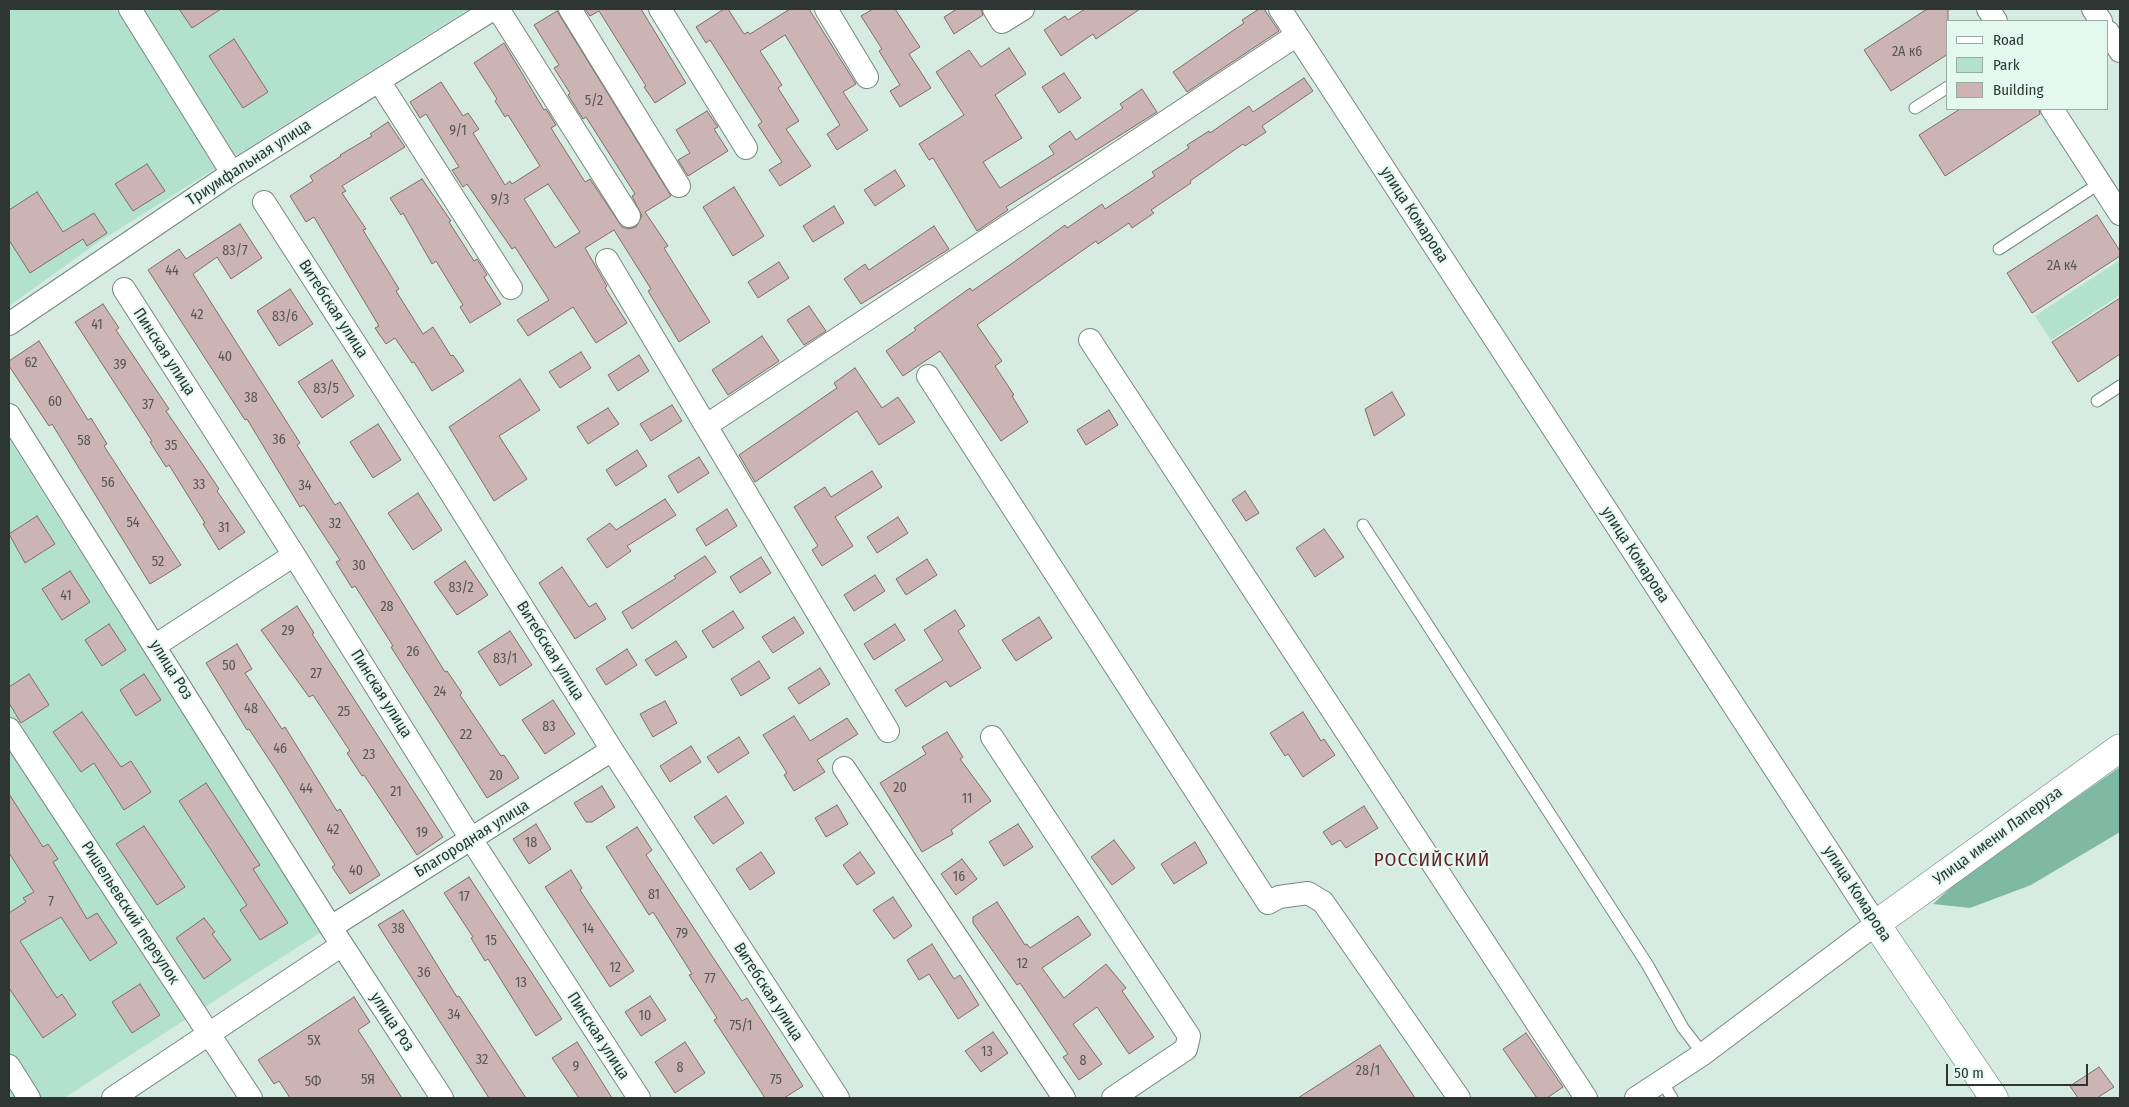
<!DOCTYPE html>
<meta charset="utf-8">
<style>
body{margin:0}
#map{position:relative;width:2129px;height:1107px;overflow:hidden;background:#d6ece3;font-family:"Fira Sans Condensed",sans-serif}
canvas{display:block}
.frame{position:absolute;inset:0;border:10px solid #2e3633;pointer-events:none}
.legend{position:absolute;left:1946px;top:20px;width:162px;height:90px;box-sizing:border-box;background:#e3f9f0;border:1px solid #9baba4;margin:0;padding:6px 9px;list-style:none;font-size:15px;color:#2e3633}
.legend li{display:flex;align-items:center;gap:10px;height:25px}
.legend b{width:25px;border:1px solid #9baba4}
.scale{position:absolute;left:1946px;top:1064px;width:142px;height:22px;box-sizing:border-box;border:2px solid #2e3633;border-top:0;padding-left:6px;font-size:15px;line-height:18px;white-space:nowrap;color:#2e3633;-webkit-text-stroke:4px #e3f9f0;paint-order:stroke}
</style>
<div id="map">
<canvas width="2129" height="1107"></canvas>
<div class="frame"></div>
<ul class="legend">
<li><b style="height:6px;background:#fff"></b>Road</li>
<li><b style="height:14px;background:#b2e1ce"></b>Park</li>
<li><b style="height:14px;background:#cbb4b3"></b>Building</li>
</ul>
<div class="scale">50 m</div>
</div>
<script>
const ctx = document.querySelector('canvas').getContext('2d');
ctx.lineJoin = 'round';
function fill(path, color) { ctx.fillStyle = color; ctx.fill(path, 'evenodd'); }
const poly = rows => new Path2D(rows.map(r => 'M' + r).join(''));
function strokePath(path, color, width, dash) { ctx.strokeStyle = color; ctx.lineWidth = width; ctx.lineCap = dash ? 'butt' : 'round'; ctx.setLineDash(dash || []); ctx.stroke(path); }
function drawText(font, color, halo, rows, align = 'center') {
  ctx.font = font + ' "Fira Sans Condensed",sans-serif'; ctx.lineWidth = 4; ctx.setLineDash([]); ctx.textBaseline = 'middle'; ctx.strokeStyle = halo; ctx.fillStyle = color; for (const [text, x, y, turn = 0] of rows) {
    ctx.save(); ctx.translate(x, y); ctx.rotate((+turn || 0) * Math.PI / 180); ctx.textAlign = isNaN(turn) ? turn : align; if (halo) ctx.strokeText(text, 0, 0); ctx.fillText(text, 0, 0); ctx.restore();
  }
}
const green = poly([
 [9,9,469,9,97,243,9,306],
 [2120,260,2120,295,2051,340,2035,316],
 [9,439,321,932,64,1098,9,1098]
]);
const forest = poly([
 [2120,767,2120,832,2031,885,1970,908,1933,904,1961,878]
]);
const building = poly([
 [179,9,221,9,192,28,179,9],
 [585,9,641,9,686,83,655,103,644,87,646,86,599,11,590,16,585,9],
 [724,9,728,9,744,34,748,32,750,34,790,9,809,9,856,84,843,92,868,130,837,150,827,134,840,125,785,35,760,51,782,85,778,88,799,121,786,129,811,166,780,186,769,170,782,162,758,125,762,122,710,40,706,43,696,27,724,9],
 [873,9,895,9,920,47,909,54,931,88,900,107,890,91,900,85,879,51,882,49,861,16,873,9],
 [957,9,981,9,983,15,954,34,944,17,957,9],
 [1085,9,1140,9,1096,39,1093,34,1061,56,1044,30,1065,16,1068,20,1085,9],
 [1259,9,1264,9,1279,31,1187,92,1173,72,1244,23,1242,20,1259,9],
 [1927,9,1948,9,1948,54,1891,91,1864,50,1927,9],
 [557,11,671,196,645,212,668,246,664,248,710,322,679,342,648,291,651,289,614,230,585,248,607,286,605,288,627,323,596,343,573,307,528,336,517,320,549,300,515,247,512,249,467,184,463,187,452,170,459,167,426,114,420,118,410,102,441,82,463,116,468,113,479,129,473,133,505,185,510,181,512,184,540,166,508,115,505,117,495,101,497,99,474,63,504,43,544,110,546,109,556,125,551,128,585,182,590,179,622,227,629,229,636,227,642,216,632,196,635,194,586,117,583,119,568,95,570,93,554,68,559,65,534,25,557,11],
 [548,184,580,232,555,248,524,199,548,184],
 [234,39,268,92,243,108,209,56,234,39],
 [1009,48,1026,74,995,95,1022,138,983,162,1000,188,1054,154,1049,146,1070,131,1076,140,1123,108,1120,104,1142,89,1157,112,1006,207,1008,210,977,231,933,158,929,160,919,144,964,115,936,72,969,50,981,67,1009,48],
 [1064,73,1081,98,1059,113,1042,87,1064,73],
 [1304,78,1313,91,1262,126,1266,132,1245,146,1243,144,1190,181,1191,183,1151,210,1154,213,1132,228,1129,223,1098,244,1096,241,977,325,1002,361,995,366,1014,395,1012,396,1028,422,1001,441,940,351,903,376,886,351,916,330,914,328,970,288,972,291,1014,262,1065,225,1067,228,1102,204,1105,209,1155,176,1152,172,1189,148,1187,145,1209,131,1210,133,1249,106,1253,112,1304,78],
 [1960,109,2039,109,2040,114,1945,176,1919,135,1960,109],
 [707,111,718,127,714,129,728,151,688,176,678,160,690,153,676,130,707,111],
 [388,122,405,147,342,186,346,191,342,193,366,229,363,230,399,289,396,291,423,334,433,327,451,356,453,355,464,371,432,391,414,362,412,363,395,338,386,344,375,328,379,326,314,217,306,222,290,196,313,181,310,176,341,156,340,155,372,136,370,134,388,122],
 [147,164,165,191,133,211,115,184,147,164],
 [895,170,905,186,875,206,864,190,895,170],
 [422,179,451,221,449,222,474,261,477,259,487,275,484,277,501,304,470,323,460,307,463,305,436,261,432,264,403,213,401,215,390,198,422,179],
 [734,187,764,236,733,256,703,207,734,187],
 [37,192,63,232,94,213,107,233,87,246,83,239,30,273,9,240,9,210,37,192],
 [834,206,844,223,813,242,803,226,834,206],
 [2097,215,2120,251,2120,256,2032,313,2007,273,2097,215],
 [240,224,262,258,231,279,217,257,193,274,300,443,297,445,335,505,340,502,445,672,447,671,462,693,460,695,501,756,504,755,519,778,487,798,391,647,393,646,355,586,352,588,336,562,340,560,304,505,300,507,247,419,245,420,148,270,179,249,186,259,240,224],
 [934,226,949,249,861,304,844,279,865,264,869,270,934,226],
 [779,262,789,278,758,298,748,282,779,262],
 [290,289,313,324,279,346,257,311,290,289],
 [2120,298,2120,354,2078,382,2052,342,2120,298],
 [103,304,119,328,116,330,169,409,166,411,203,465,219,489,217,491,245,532,219,550,203,524,205,523,169,465,166,467,150,442,152,441,75,322,103,304],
 [809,306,826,331,804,345,787,320,809,306],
 [762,336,779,361,728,395,712,370,762,336],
 [39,341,88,420,91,418,107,444,104,446,181,565,150,584,52,424,49,426,9,366,9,361,39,341],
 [581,352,591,368,560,388,549,372,581,352],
 [639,355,649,371,618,391,608,375,639,355],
 [332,360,354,396,322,418,298,382,332,360],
 [855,368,882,408,898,397,915,422,879,445,857,411,755,482,739,455,837,388,834,383,855,368],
 [520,379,540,410,499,436,527,479,494,501,449,427,520,379],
 [1392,392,1405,415,1374,436,1365,409,1392,392],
 [672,405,682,421,651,441,640,424,672,405],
 [608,408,619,424,588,444,577,427,608,408],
 [1109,410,1118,425,1086,445,1077,430,1109,410],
 [378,424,401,460,373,478,350,442,378,424],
 [637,450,647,466,616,486,606,470,637,450],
 [699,457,709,473,678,493,668,476,699,457],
 [872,471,882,487,835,517,853,546,822,566,812,550,818,546,794,507,825,487,831,497,872,471],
 [1245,491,1259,513,1246,521,1232,500,1245,491],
 [418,493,442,530,413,550,388,513,418,493],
 [665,499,676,515,627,546,631,551,607,568,587,539,610,523,616,530,665,499],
 [727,509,737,526,706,546,696,529,727,509],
 [37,516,55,544,25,563,9,534,37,516],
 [898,517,908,533,877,553,867,537,898,517],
 [1324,529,1344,557,1315,577,1296,548,1324,529],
 [705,556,716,572,632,629,622,612,676,578,674,576,705,556],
 [761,557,771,573,740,593,730,577,761,557],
 [927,559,937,575,906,595,896,579,927,559],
 [465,561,488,595,457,615,434,582,465,561],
 [562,567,589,607,596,603,606,619,575,639,539,583,562,567],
 [70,571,90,602,62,620,42,589,70,571],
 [875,575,885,591,854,611,844,595,875,575],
 [297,606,314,633,312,634,443,837,417,855,364,775,362,776,347,753,350,751,313,695,309,697,261,630,297,606],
 [955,610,965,626,958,631,981,668,950,687,946,681,906,707,895,690,943,660,924,630,955,610],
 [733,611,744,628,713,648,702,631,733,611],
 [794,617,804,633,773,653,762,637,794,617],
 [1039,617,1052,638,1016,661,1002,640,1039,617],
 [109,624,126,650,102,666,85,640,109,624],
 [895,624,905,640,874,660,864,644,895,624],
 [510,631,532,665,500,686,478,652,510,631],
 [676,641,687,657,656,676,645,660,676,641],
 [237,644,252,669,245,673,282,729,285,727,337,811,340,809,380,875,350,894,332,867,335,865,276,770,249,729,247,730,206,663,237,644],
 [627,649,637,665,606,685,596,669,627,649],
 [759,661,770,678,741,696,731,679,759,661],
 [820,668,830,684,799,704,788,688,820,668],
 [29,674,49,705,21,723,9,703,9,687,29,674],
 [144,674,161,700,136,716,120,690,144,674],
 [553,700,575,734,545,754,522,720,553,700],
 [665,701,677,723,653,737,640,714,665,701],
 [82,712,121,767,131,761,151,792,124,810,94,763,81,772,53,732,82,712],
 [1303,712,1321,741,1324,739,1335,755,1303,777,1288,754,1285,756,1270,733,1303,712],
 [794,716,810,741,847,718,858,734,817,760,825,772,794,791,784,775,787,773,763,735,794,716],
 [947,732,963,757,960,759,991,801,951,830,953,834,922,852,880,783,926,754,922,747,947,732],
 [739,737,749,753,718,773,707,757,739,737],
 [691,746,701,762,670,782,660,766,691,746],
 [206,783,260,865,253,869,288,923,260,940,240,910,247,905,179,801,206,783],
 [602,786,615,807,592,822,586,822,574,803,602,786],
 [9,794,43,847,48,844,58,859,53,862,87,919,97,913,117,943,90,961,61,917,20,941,57,998,62,994,76,1015,43,1038,9,988,9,913,26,902,23,898,34,892,9,853,9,794],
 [726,796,744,823,713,844,694,817,726,796],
 [837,805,848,824,826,837,815,818,837,805],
 [1364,806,1378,828,1346,848,1340,840,1332,845,1323,832,1364,806],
 [536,824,551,849,529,864,513,839,536,824],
 [1018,824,1033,847,1004,866,989,842,1018,824],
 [144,826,185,887,157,905,116,844,144,826],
 [637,827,652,850,646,855,714,959,742,1001,747,998,803,1086,784,1098,765,1098,714,1020,717,1018,689,975,692,974,653,912,649,915,606,847,637,827],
 [1114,840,1135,868,1112,885,1091,857,1114,840],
 [1195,842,1207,863,1174,884,1161,864,1195,842],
 [761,852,775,873,750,890,736,869,761,852],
 [860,852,875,873,857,885,843,865,860,852],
 [962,859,977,879,956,895,941,874,962,859],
 [571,870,582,888,580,890,634,971,610,987,545,887,571,870],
 [469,877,562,1019,536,1036,488,959,485,961,471,938,473,937,444,893,469,877],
 [893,897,912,926,894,939,873,910,893,897],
 [997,902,1025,945,1027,944,1030,948,1078,916,1091,935,1042,968,1064,998,1106,964,1126,988,1122,991,1154,1037,1129,1054,1097,1007,1073,1024,1102,1064,1079,1080,1063,1057,1068,1054,1020,983,1017,985,973,923,973,917,997,902],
 [403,910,457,997,459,996,526,1098,489,1098,378,925,403,910],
 [204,918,215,932,212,934,231,960,204,979,176,938,204,918],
 [932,944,954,979,960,975,979,1005,958,1019,929,974,919,980,907,960,932,944],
 [140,984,160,1015,132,1033,112,1002,140,984],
 [650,996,666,1020,641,1036,625,1012,650,996],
 [354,997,370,1022,358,1030,402,1098,290,1098,279,1081,274,1084,258,1060,354,997],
 [993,1032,1008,1053,981,1072,965,1051,993,1032],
 [1526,1033,1563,1087,1547,1098,1537,1098,1503,1049,1526,1033],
 [577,1042,612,1098,579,1098,552,1058,577,1042],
 [685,1042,705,1073,675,1093,655,1062,685,1042],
 [1380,1045,1415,1098,1298,1098,1380,1045],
 [2099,1067,2114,1087,2097,1098,2078,1098,2070,1086,2099,1067]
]);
const service = poly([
 [1915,108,1948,87],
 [1999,249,2100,183],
 [2097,401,2120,386],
 [1363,525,1647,964,1683,1028,1703,1054],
 [1661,1080,1672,1098]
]);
const minor = poly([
 [130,9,232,173],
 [498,9,629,216],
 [570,9,679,186],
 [660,9,746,148],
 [826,9,867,77],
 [994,9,1002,22,1023,9],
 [1280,9,1876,924,1703,1054,1636,1098],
 [1988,9,1996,21],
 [2093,9,2101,21],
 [2108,32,2120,51],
 [379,81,511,288],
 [2052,109,2120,214],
 [264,202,439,474,612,750,838,1098],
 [607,260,888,731],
 [124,289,294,555,471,839,639,1098],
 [9,324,232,173,493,9],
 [1090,340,1586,1098],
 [928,376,1268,903,1279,897,1308,893,1323,902,1459,1098],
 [9,415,335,934,442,1098],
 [707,425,1297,35],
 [156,645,294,555],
 [9,729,251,1098],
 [992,737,1189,1036,1186,1049,1113,1098],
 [844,768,1064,1098],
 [331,927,612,750],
 [9,1066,29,1098],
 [113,1098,342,945]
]);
const tertiary = poly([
 [1994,1098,1876,924,2120,748]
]);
const numberNames = [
 ["2А к6",1907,52],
 ["5/2",594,101],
 ["9/1",458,131],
 ["9/3",500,200],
 ["83/7",235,251],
 ["2А к4",2062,266],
 ["44",172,271],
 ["42",197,315],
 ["83/6",285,317],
 ["41",97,325],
 ["40",225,357],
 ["62",31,363],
 ["39",120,365],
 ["83/5",326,389],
 ["38",251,398],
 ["60",55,402],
 ["37",148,405],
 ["36",279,440],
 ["58",84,441],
 ["35",171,446],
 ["56",108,483],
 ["33",199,485],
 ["34",305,486],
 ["54",133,523],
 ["32",335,524],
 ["31",224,528],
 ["52",158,562],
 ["30",359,566],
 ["83/2",461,588],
 ["41",66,596],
 ["28",387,607],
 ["29",288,631],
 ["26",413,652],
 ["83/1",505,659],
 ["50",229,666],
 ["27",316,674],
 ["24",440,692],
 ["48",251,709],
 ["25",344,712],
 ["83",549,727],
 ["22",466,735],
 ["46",280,749],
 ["23",369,755],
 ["20",496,776],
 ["20",900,788],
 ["44",306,789],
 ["21",396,792],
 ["11",967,799],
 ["42",333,830],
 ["19",422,833],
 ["18",531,843],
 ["40",356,871],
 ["16",959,877],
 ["81",654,895],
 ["17",464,897],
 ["7",51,902],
 ["38",398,929],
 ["14",588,929],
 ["79",682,934],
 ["15",491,941],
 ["12",1022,964],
 ["12",615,968],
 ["36",424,973],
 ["77",710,979],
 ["13",521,983],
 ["34",454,1015],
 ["10",645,1016],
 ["75/1",741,1026],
 ["5Х",314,1041],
 ["13",987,1052],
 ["32",482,1060],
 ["8",1083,1061],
 ["9",576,1067],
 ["8",680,1068],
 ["28/1",1368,1071],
 ["5Я",368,1080],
 ["75",776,1080],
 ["5Ф",313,1082]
];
const streetNames = [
 ["Триумфальная улица",249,163,-33],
 ["улица Комарова",1414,215,57],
 ["Витебская улица",333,309,57],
 ["Пинская улица",164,352,57],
 ["улица Комарова",1635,555,57],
 ["Витебская улица",550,651,58],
 ["улица Роз",171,670,58],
 ["Пинская улица",381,694,58],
 ["Улица имени Лаперуза",1998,836,-36],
 ["Благородная улица",472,839,-32],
 ["улица Комарова",1857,894,57],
 ["Ришельевский переулок",130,913,57],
 ["Витебская улица",768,992,57],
 ["улица Роз",392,1022,57],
 ["Пинская улица",598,1036,57]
];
const quarterNames = [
 ["РОССИЙСКИЙ",1432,861]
];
fill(green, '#b2e1ce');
fill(forest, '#7fb9a3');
fill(building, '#cbb4b3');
strokePath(building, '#806b6a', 1);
strokePath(service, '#758981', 13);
strokePath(minor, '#758981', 24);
strokePath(tertiary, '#758981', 29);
strokePath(service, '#fff', 11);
strokePath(minor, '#fff', 22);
strokePath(tertiary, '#fff', 28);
drawText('14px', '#555653', null, numberNames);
drawText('16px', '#2e3633', '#e3f9f0', streetNames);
ctx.letterSpacing = '1px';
drawText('19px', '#652023', '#e3f9f0', quarterNames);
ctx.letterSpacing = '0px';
</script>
